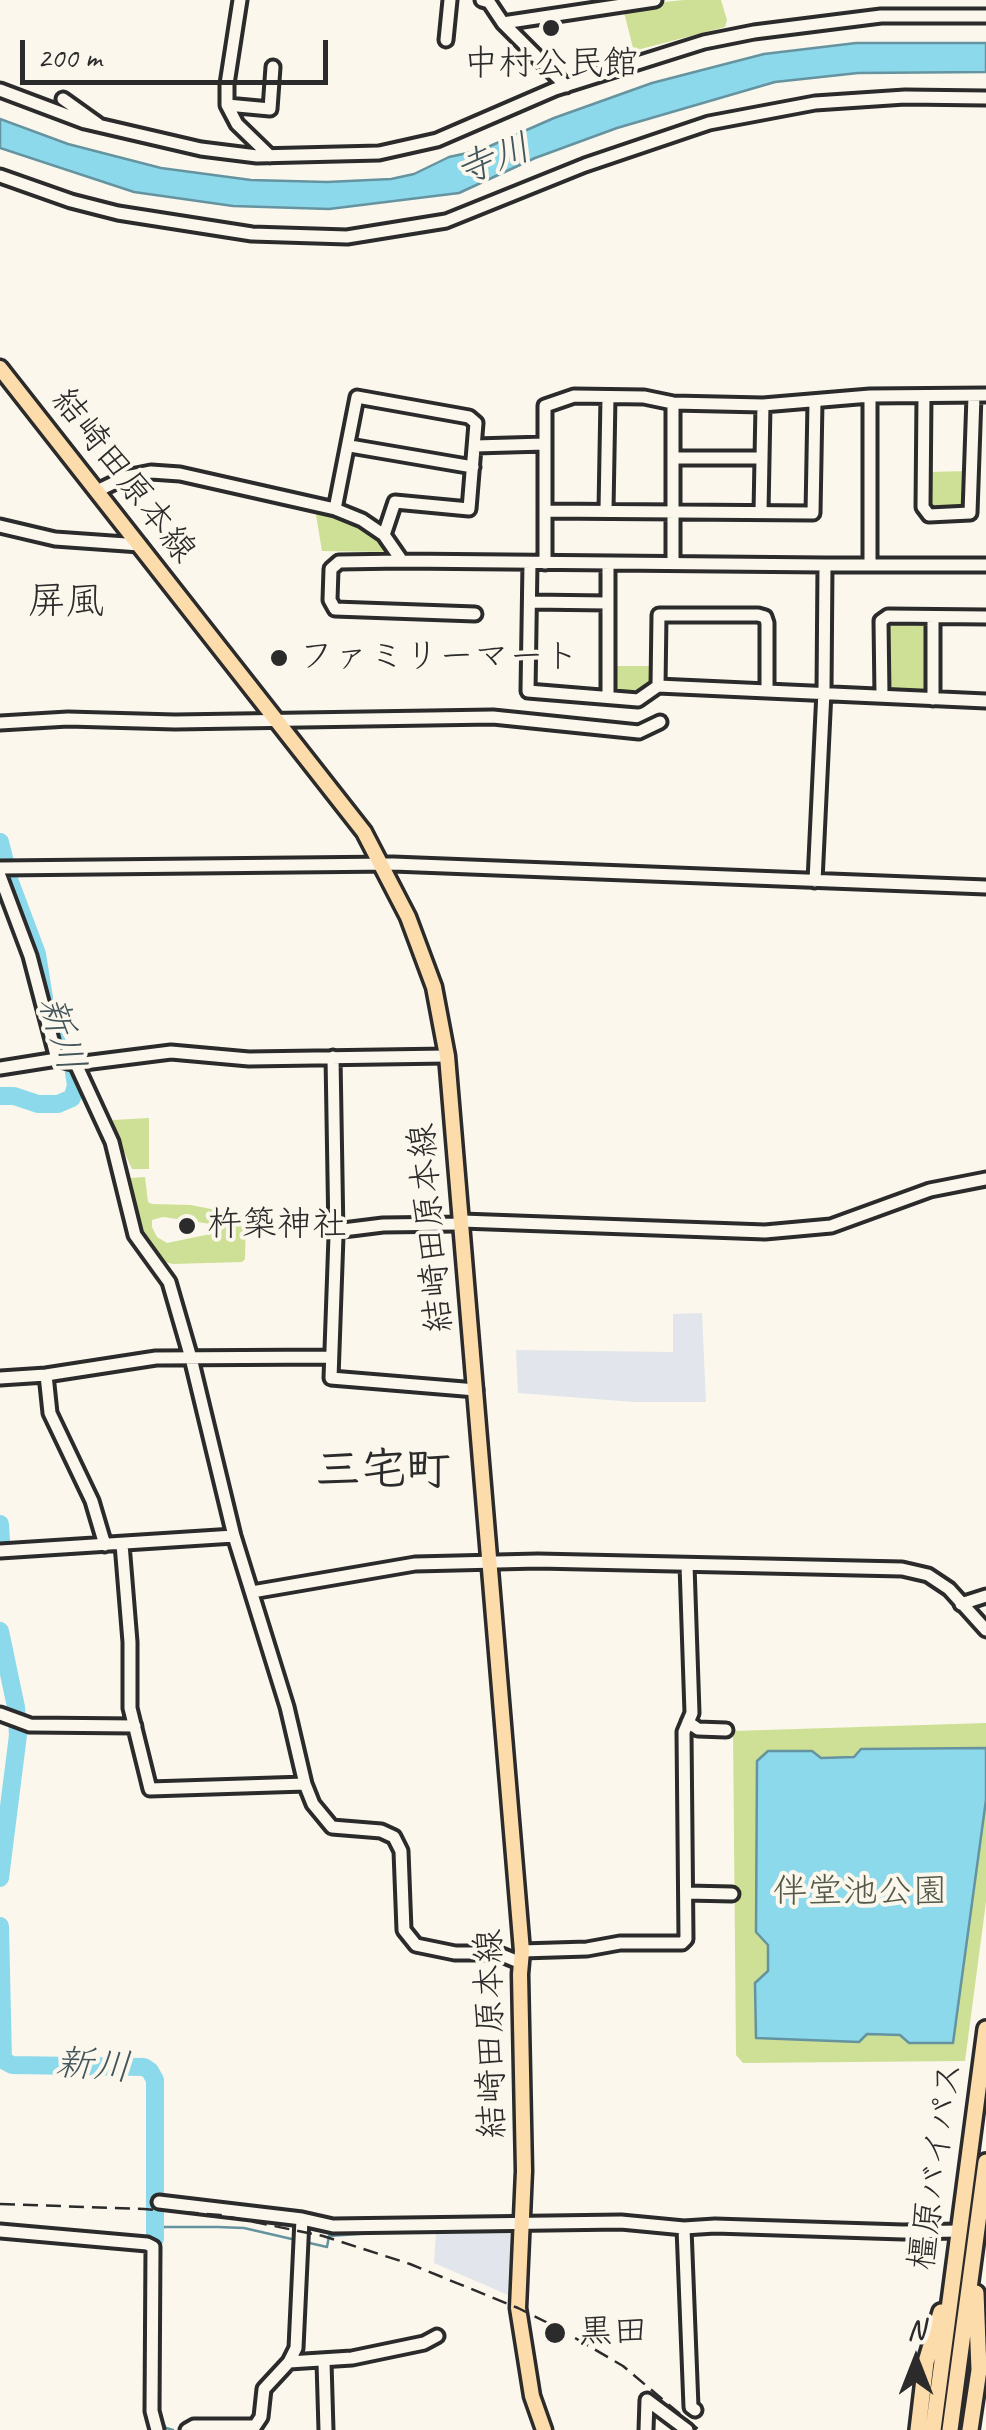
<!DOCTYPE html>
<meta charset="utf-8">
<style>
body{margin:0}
#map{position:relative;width:986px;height:2430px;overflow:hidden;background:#fbf7ec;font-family:Caveat,sans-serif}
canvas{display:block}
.north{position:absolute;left:866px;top:2310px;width:100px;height:100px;-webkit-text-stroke:8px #fbf7ec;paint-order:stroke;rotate:0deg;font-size:28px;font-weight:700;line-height:40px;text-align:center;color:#2b2b2b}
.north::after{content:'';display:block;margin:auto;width:35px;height:45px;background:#2b2b2b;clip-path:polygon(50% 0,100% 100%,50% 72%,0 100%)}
.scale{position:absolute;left:20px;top:40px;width:308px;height:45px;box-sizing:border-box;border:5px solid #2b2b2b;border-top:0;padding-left:12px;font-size:30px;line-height:35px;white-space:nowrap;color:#2b2b2b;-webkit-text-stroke:8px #fbf7ec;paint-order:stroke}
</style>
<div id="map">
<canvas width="986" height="2430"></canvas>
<div class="north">N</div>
<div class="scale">200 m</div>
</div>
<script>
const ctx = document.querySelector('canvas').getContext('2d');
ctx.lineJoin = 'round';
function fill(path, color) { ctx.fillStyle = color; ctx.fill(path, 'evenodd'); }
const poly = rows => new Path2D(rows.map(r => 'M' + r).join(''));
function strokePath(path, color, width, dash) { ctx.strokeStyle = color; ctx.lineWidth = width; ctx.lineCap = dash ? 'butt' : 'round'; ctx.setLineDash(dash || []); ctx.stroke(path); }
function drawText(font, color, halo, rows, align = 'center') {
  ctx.font = font + ' Caveat,"Klee One",sans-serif'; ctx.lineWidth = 8; ctx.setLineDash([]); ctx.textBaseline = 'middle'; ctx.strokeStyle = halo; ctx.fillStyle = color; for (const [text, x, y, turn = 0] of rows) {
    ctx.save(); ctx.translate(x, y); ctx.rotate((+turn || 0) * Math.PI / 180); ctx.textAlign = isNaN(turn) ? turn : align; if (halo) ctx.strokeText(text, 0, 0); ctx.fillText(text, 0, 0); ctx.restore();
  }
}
const built = poly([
 [702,1313,706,1402,634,1402,518,1393,516,1350,673,1352,673,1314],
 [436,2232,516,2232,515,2298,434,2263]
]);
const green = poly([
 [684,0,721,0,727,20,725,27,637,50,633,48,624,12,614,7],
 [967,471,967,506,962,511,930,511,928,472],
 [315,509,358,523,387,544,390,552,322,551],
 [891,621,926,622,930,626,928,694,889,692,886,689,886,626],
 [612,666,653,666,652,684,636,696,618,695,612,685],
 [149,1118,149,1169,132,1169,113,1128,113,1120],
 [145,1177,148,1202,152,1204,191,1205,246,1216,245,1259,242,1262,173,1264,161,1261,138,1230,130,1178],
 [163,1217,211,1224,215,1233,167,1243,157,1237,152,1227,152,1220],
 [986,1723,986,1902,965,2061,743,2063,736,2055,733,1731]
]);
const water = poly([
 [856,43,986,43,986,72,858,73,775,82,617,128,535,158,459,193,329,209,233,206,134,192,0,148,0,119,68,144,161,168,251,180,327,182,391,179,414,174,449,157,481,150,554,118,652,83,764,54,856,43],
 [986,1748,986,1800,953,2043,909,2043,900,2035,867,2034,859,2042,756,2038,755,1983,768,1971,768,1945,756,1932,757,1761,768,1751,812,1751,821,1758,854,1757,861,1749,986,1748]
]);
const stream = poly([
 [873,2226,942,2225],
 [481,2230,510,2231],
 [156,2238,164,2227,218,2227,244,2228,296,2240],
 [155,2239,159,2250,160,2419,166,2428,173,2430],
 [305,2242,327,2247,329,2236,418,2230]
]);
const river = poly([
 [0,842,10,882,37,954,44,998],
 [0,1096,14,1096,38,1104,58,1104,72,1098,76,1086,72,1059,59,1051,54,1032],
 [0,1524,1,1542],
 [0,1631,16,1707,18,1735,0,1878],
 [0,1926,3,2060,12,2065,144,2067,150,2071,155,2080,155,2239]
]);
const minor = poly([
 [240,0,227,84,227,105,237,124,270,156],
 [482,0,489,2,503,23,566,86],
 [503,23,655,0],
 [446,40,450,0],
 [0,90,85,122,201,149,257,156,379,153,437,140,555,89,704,42,754,32,881,16,986,16],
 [63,99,98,124],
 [227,105,270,109,273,67],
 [0,176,71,201,118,213,252,234,347,237,446,221,585,165,709,123,815,103,905,97,986,98],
 [924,396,923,507,929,515,970,513,974,396],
 [673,403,673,563],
 [350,446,473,467],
 [475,446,545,444],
 [674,458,760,458],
 [97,491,126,477,151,472,180,474,335,509,362,520,384,535,402,561,825,565,824,691,815,881],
 [335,509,357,397,469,417,476,423,469,509,395,502,384,535],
 [606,510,608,397],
 [545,511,813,513,815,402],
 [761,512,763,405],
 [0,526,55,539,140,545],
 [402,561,339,562,331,569,330,600,335,609,475,614],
 [530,563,528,691,638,700,658,686,986,701],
 [545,563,545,406,574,396,644,397,673,403,763,405,870,396,986,395],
 [870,564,870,396],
 [825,565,986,565],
 [530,602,608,603],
 [658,686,659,615,758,615,765,617,767,623,767,689],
 [882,695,881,621,888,616,986,617],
 [608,697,608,563],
 [933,699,933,617],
 [0,723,68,719,175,722,493,717,639,732,660,722],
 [0,868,393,864,986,887],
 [0,876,30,956,57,1059],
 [333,1057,336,1236,331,1378,476,1390],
 [76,1064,112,1142,135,1235,169,1282,191,1358,234,1536,287,1707,305,1784,313,1804,332,1827,381,1831,394,1837,401,1851,404,1930,416,1945,455,1953,497,1953,521,1963],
 [0,1068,57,1059,76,1064,171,1052,249,1059,447,1056],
 [335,1231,383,1225,457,1224,462,1221,765,1232,831,1226,930,1190,986,1179],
 [46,1375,50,1413,92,1501,105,1545],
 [0,1378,46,1375,156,1358,331,1357],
 [122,1544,130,1642,130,1708,150,1789,305,1784],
 [0,1551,234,1536],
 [252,1592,415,1564,538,1561,902,1569,928,1575,949,1589,986,1630],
 [961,1604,986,1596],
 [0,1714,30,1725,135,1726],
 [688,1722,698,1729,726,1730],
 [687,1893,732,1894],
 [522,1951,587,1949,620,1943,682,1943,686,1939,684,1732,692,1713,687,1565],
 [159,2202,302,2219],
 [684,2228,691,2407,695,2410],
 [0,2231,147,2244,153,2247,152,2411,157,2430],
 [289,2362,352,2358,424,2343,437,2336],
 [324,2362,326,2430],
 [187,2430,194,2426,255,2426,261,2417,264,2389,289,2362,296,2348,302,2219,333,2226,621,2222,684,2228,715,2226,903,2232,959,2231],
 [646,2430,647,2400,687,2430]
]);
const major = poly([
 [0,368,364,832,408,917,434,987,447,1056,522,1951,520,1974,524,2171,518,2308,532,2396,544,2430]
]);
const highway = poly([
 [918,2430,926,2362,941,2312],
 [933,2430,986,2029],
 [950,2430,986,2162],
 [970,2430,979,2370,976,2293]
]);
const rail = poly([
 [0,2204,144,2209,220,2215,323,2236,410,2264,518,2308,558,2328,623,2366,699,2430]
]);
const markers = [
 [551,28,10,"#2b2b2b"],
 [279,658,10,"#2b2b2b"],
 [187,1226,10,"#2b2b2b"],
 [555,2333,12,"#2b2b2b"]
];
const poiNames = [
 ["中村公民館",551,65,"center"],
 ["ファミリーマート",299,658],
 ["杵築神社",207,1226],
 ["黒田",578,2333]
];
const streetNames = [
 ["結崎田原本線",123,476,52],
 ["結崎田原本線",432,1228,-95],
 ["結崎田原本線",492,2034,-91],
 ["橿原バイパス",937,2166,-82]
];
const parkNames = [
 ["伴堂池公園",860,1893]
];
const waterNames = [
 ["寺川",494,161,-21],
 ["新川",60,1034,73],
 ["新川",93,2067,4]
];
const neighbourhoodNames = [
 ["屏風",66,603]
];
const districtNames = [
 ["三宅町",383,1472]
];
fill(built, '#e2e6ec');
fill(green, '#cee095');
fill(water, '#8cd9ec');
strokePath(water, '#65939f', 2.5);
strokePath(stream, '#65939f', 2.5);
strokePath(river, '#8cd9ec', 18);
strokePath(minor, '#2b2b2b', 19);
strokePath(major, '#2b2b2b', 21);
strokePath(highway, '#2b2b2b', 22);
strokePath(minor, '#fbf7ec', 11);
strokePath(major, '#fddcac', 14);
strokePath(highway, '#fddcac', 15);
strokePath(rail, '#2b2b2b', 2.5, [15, 8]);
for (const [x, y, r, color] of markers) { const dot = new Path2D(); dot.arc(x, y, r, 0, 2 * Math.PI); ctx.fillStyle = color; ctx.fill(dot); strokePath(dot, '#fbf7ec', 4); }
drawText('35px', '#2b2b2b', '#fbf7ec', poiNames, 'left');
drawText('35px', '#2b2b2b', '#fbf7ec', streetNames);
drawText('35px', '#545846', '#fbf7ec', parkNames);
drawText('italic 38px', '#43565b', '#fbf7ec', waterNames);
drawText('38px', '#2b2b2b', '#fbf7ec', neighbourhoodNames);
drawText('bold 45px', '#2b2b2b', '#fbf7ec', districtNames);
</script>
